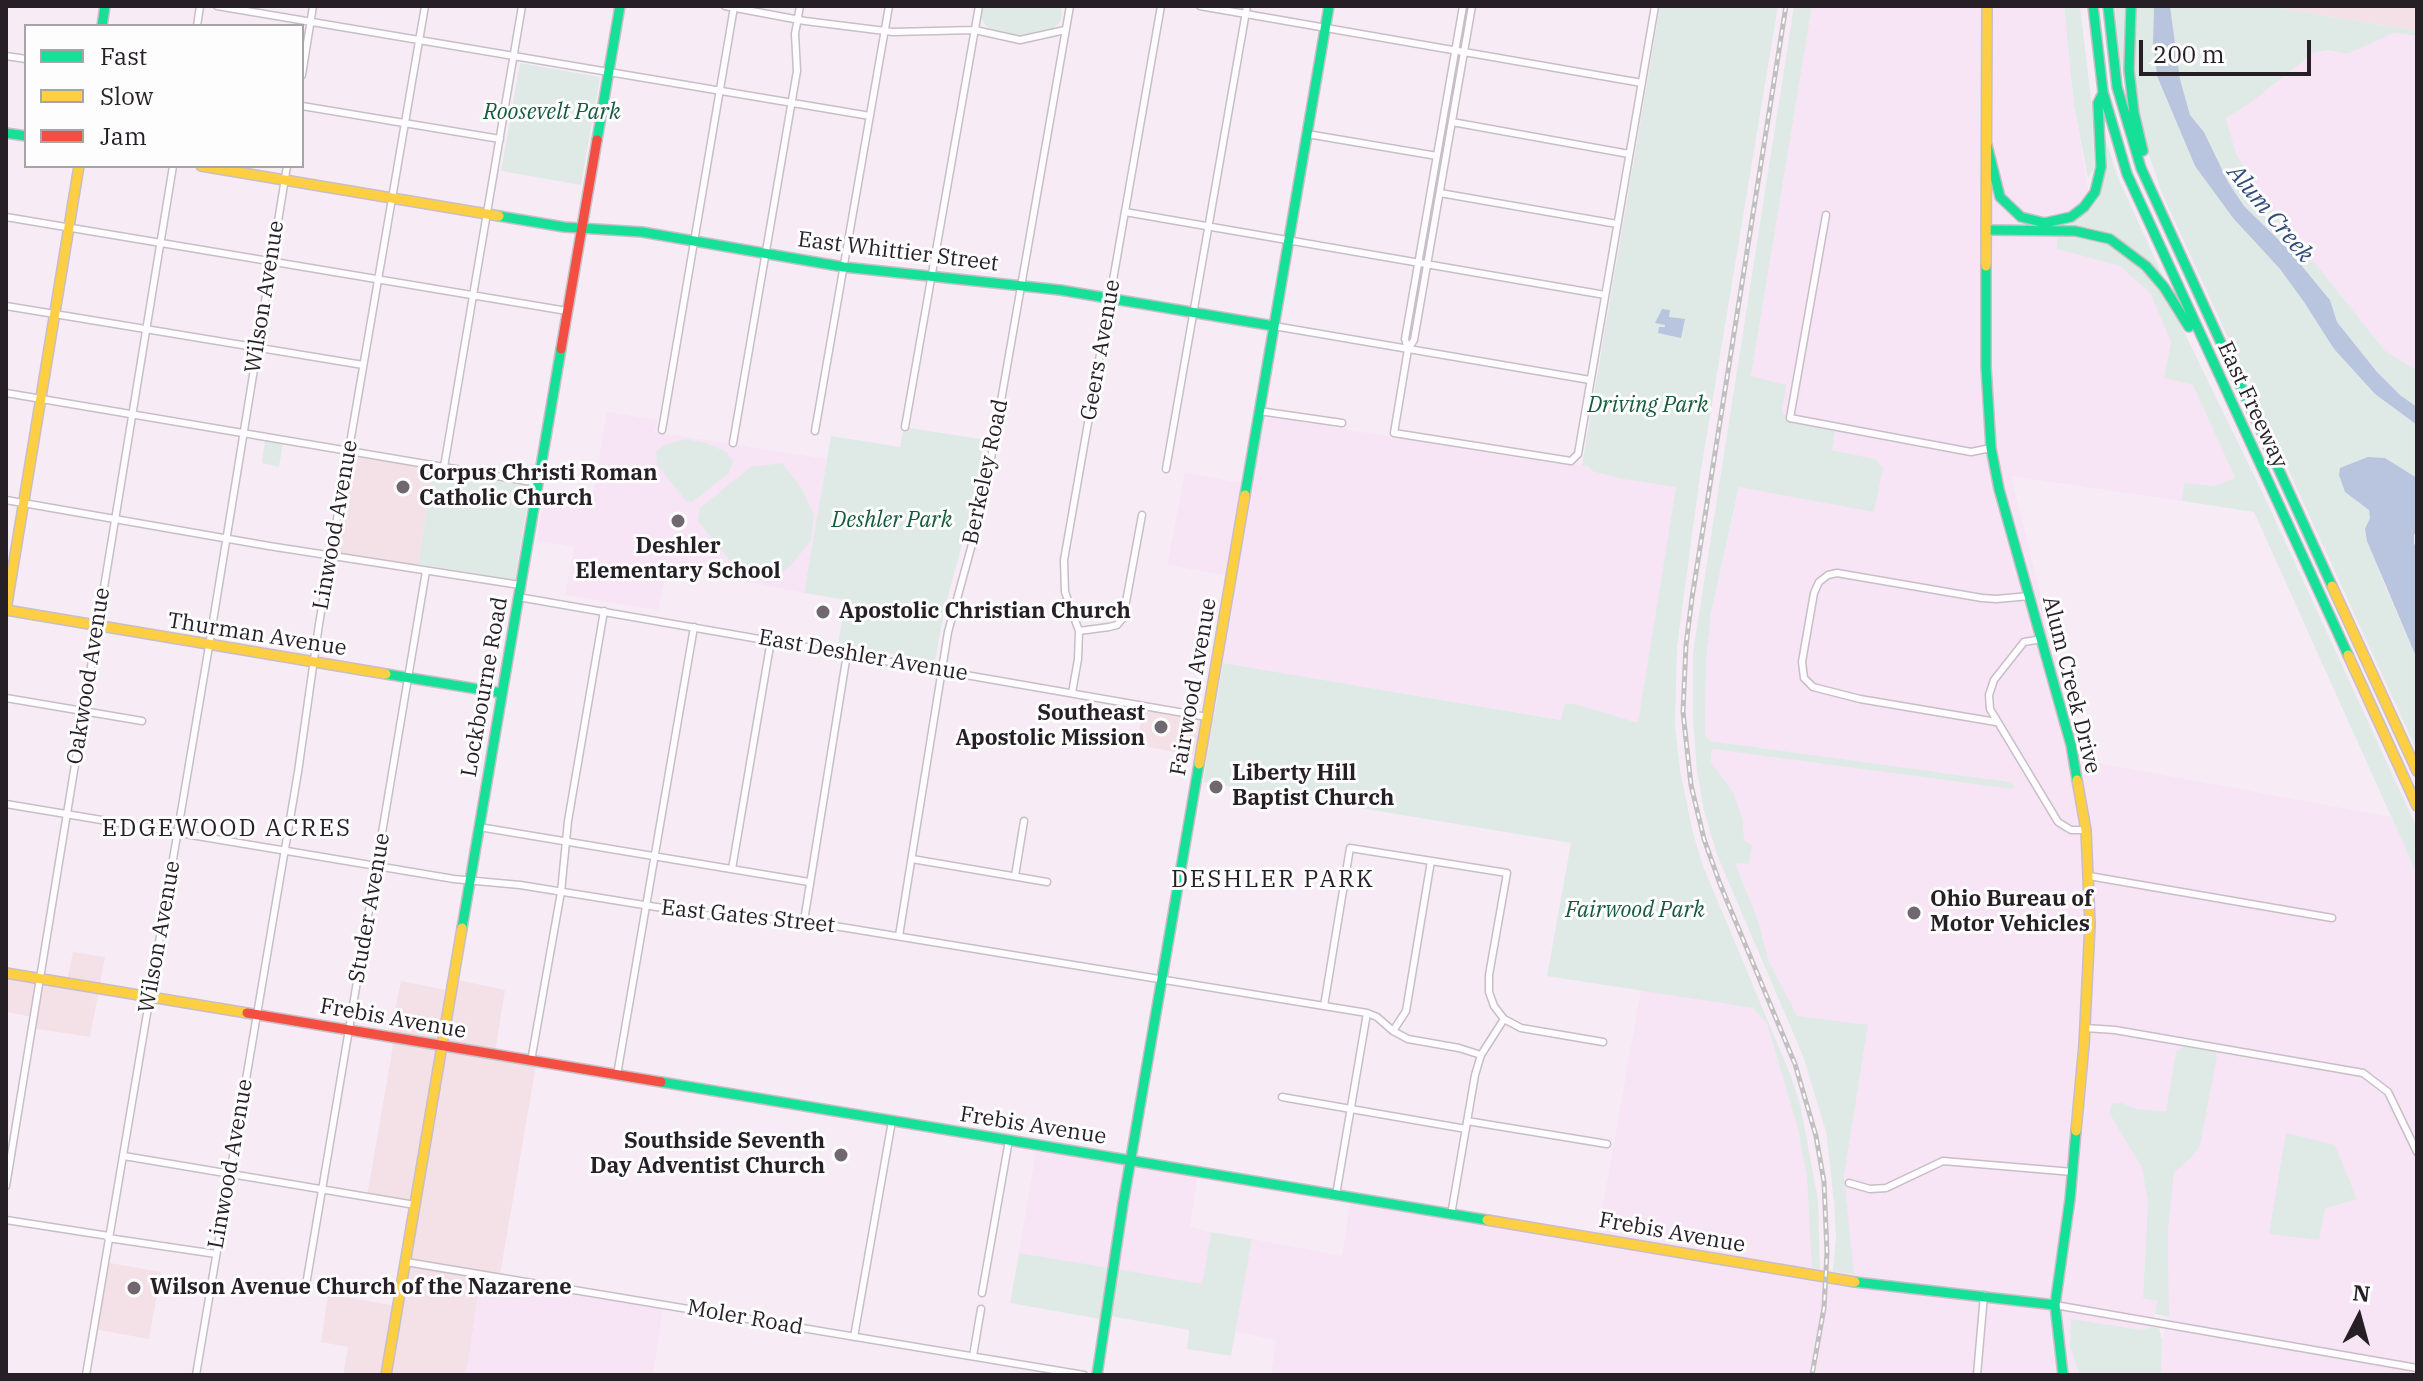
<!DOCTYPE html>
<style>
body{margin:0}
#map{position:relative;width:2423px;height:1381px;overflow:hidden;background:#f7ecf6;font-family:"IBM Plex Serif",serif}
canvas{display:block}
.frame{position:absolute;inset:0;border:8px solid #271f26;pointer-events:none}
.legend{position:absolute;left:24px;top:24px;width:280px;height:144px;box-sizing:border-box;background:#fdfdfd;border:2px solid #a7a4a7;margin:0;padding:10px 14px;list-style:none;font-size:24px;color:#271f26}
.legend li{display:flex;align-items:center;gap:16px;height:40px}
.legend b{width:40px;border:2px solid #a7a4a7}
.north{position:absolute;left:2319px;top:1277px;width:80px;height:80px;-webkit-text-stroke:6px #fdfdfd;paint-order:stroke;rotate:6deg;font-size:22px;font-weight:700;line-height:32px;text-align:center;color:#271f26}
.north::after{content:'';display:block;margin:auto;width:28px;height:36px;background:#271f26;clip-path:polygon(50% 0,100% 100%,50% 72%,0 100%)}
.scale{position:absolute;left:2139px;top:40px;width:172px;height:36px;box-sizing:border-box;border:4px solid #271f26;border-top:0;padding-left:10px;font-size:24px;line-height:28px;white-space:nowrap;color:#271f26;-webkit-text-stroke:6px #fdfdfd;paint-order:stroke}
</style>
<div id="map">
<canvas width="2423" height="1381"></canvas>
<div class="frame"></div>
<ul class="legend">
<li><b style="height:10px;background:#16e098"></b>Fast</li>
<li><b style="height:10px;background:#ffcf43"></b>Slow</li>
<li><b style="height:10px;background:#f24e42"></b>Jam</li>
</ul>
<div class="north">N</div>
<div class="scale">200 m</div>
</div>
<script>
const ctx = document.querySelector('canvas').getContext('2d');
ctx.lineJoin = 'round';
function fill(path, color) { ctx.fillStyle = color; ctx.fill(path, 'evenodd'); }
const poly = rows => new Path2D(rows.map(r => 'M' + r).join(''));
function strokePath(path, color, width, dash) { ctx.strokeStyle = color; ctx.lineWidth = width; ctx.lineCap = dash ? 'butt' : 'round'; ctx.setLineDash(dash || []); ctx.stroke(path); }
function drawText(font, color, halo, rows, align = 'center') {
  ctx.font = font + ' "IBM Plex Serif",serif'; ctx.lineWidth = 6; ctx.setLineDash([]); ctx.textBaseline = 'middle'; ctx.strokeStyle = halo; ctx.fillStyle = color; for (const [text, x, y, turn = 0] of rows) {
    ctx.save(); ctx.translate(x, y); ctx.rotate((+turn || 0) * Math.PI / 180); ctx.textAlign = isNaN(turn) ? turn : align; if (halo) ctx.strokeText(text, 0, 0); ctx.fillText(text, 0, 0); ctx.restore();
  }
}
const commercial = poly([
 [2267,6,2417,6,2417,31],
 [349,450,434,465,417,569,331,554],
 [1144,704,1214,717,1207,758,1137,745],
 [73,952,105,957,90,1037,31,1028,33,1017,6,1012,6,972,67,981],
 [453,979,505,990,495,1052,537,1059,499,1281,481,1278,466,1375,343,1375,348,1347,321,1342,328,1294,397,1306,415,1205,367,1196,393,1046,390,1036,401,981,451,991],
 [105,1262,161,1272,149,1339,93,1329]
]);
const built = poly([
 [1812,6,2064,6,2074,106,2089,195,2057,249,2120,266,2150,293,2171,342,2164,378,2193,385,2235,478,2215,486,2184,483,2182,501,2011,476,2082,760,2391,817,2417,874,2417,1375,2161,1375,2162,1340,2169,1317,2168,1232,2174,1171,2190,1160,2176,1052,2166,1111,2136,1109,2122,1103,2109,1113,2142,1168,2148,1201,2143,1297,2157,1301,2152,1327,2141,1330,2071,1319,2070,1346,2080,1375,1271,1375,1276,1340,1235,1332,1252,1239,1342,1256,1351,1198,1597,1239,1641,990,1753,1008,1767,1024,1798,1129,1807,1179,1813,1267,1853,1273,1844,1176,1868,1026,1797,1017,1768,960,1758,920,1735,862,1744,840,1743,821,1733,792,1711,762,1712,749,2010,789,2010,782,1710,741,1705,736,1706,662,1711,613,1740,486,1874,512,1875,459,1832,450,1835,431,1793,423,1751,376],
 [2335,1146,2357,1199,2325,1209],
 [2394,33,2417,36,2417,370,2386,352,2272,209,2236,154,2226,118,2249,104,2313,53,2328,50,2347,54],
 [607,412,657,420,655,432,827,459,804,593,668,567,658,610,565,595,574,547,537,541,544,493,592,501],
 [1259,415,1554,464,1582,465,1677,481,1637,732,1223,663,1218,657,1232,576,1167,565,1185,473,1247,484],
 [1037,1144,1198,1173,1190,1227,1211,1232,1202,1285,1019,1253],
 [481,1278,663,1306,653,1375,466,1375]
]);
const green = poly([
 [983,6,1061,6,1062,16,1060,22,1052,29,1017,37,1001,34,986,26,981,18],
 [1660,6,1778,6,1700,476,1677,647,1675,725,1680,770,1693,833,1703,866,1791,1076,1801,1108,1818,1200,1820,1269,1812,1268,1807,1179,1798,1129,1767,1024,1753,1008,1547,976,1571,843,1203,782,1223,663,1561,720,1565,704,1575,704,1638,723,1676,487,1623,479,1592,471,1590,467,1582,465],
 [1794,6,1812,6,1751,376,1786,385,1782,411,1793,423,1835,431,1832,450,1875,459,1883,468,1874,512,1739,487,1711,613,1706,662,1705,735,1710,741,2010,782,2014,786,2011,789,1712,749,1711,762,1733,792,1743,821,1744,840,1752,846,1749,864,1735,863,1758,920,1768,960,1797,1016,1868,1025,1844,1176,1854,1274,1833,1271,1836,1238,1834,1202,1826,1132,1803,1056,1717,855,1704,811,1697,772,1693,719,1693,652],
 [2064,6,2080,6,2092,107,2094,169,2088,178,2074,106],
 [2115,6,2127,6,2125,85,2118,50],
 [2135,6,2154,6,2153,42,2157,76,2195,166,2233,218,2280,269,2304,302,2334,349,2375,394,2417,425,2417,478,2385,458,2357,501,2369,510,2370,518,2365,530,2383,581,2417,659,2417,751,2161,191,2144,140,2135,90],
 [2170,6,2267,6,2417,31,2417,36,2394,33,2347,54,2328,50,2313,53,2249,104,2226,118,2236,154,2272,209,2386,352,2417,370,2417,407,2400,395,2377,372,2337,322,2330,300,2315,282,2288,249,2244,206,2228,182,2204,132,2190,115,2180,79],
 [520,63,600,77,581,185,501,171],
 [2104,134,2117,175,2165,281,2138,254,2072,227,2058,224,2085,210],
 [2057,233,2112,244,2152,279,2174,311,2267,502,2417,828,2417,874,2254,512,2182,501,2184,483,2215,486,2235,478,2193,385,2164,378,2171,342,2150,293,2120,266,2057,249],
 [904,427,986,440,974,500,944,611,935,662,838,644,846,600,804,593,831,436,900,447],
 [685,439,706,443,726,452,733,461,729,473,692,502,686,501,657,464,656,452,664,445],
 [265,440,283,443,279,467,262,463],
 [782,463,802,489,814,515,811,540,793,563,768,583,739,572,698,521,700,508,751,467],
 [433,470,530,486,515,580,418,564],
 [2185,1046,2215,1050,2217,1056,2200,1145,2190,1159,2174,1172,2168,1232,2169,1317,2155,1314,2157,1301,2143,1298,2148,1201,2142,1168,2109,1113,2113,1103,2122,1103,2136,1109,2166,1111,2176,1052],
 [2286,1133,2335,1145,2357,1199,2325,1209,2319,1240,2269,1234],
 [1211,1232,1252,1239,1231,1356,1187,1349,1189,1330,1110,1316,1116,1269,1202,1284],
 [1019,1253,1109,1268,1100,1319,1010,1303],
 [2071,1319,2141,1330,2152,1327,2159,1328,2162,1340,2161,1375,2080,1375,2070,1346]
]);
const water = poly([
 [2154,6,2170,6,2180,79,2190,115,2204,132,2228,182,2244,206,2288,249,2315,282,2330,300,2337,322,2377,372,2400,395,2417,407,2417,425,2375,394,2334,349,2304,302,2280,269,2233,218,2195,166,2157,76,2153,42],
 [1662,309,1670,310,1669,317,1685,319,1681,338,1658,333,1659,327,1665,327,1665,325,1655,323],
 [2368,457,2385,458,2417,478,2417,530,2414,535,2414,544,2417,547,2417,659,2367,541,2365,529,2370,518,2369,510,2345,492,2339,475,2340,468]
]);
const street = poly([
 [217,6,870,116],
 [725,6,805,21,893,32,975,30,1020,40,1065,30],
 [1200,6,1642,83],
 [1472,6,1414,340,1408,349,1394,433,1571,461,1578,454,1655,6],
 [197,26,200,6],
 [6,56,26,59],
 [302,75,313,6],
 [302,106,500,139],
 [1452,122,1629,154],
 [1307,134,1437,156],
 [1440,193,1617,224],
 [1125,212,1605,295],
 [1826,215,1790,418,1971,452,1991,448],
 [6,217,567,311],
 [6,306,363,365],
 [1274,326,1590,380],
 [1408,349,1405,339,1463,6],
 [6,393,538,483],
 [1259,411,1342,423],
 [905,427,979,6],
 [662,430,734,7],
 [815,431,889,6],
 [733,443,797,71,795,34,800,6],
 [444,467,522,6],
 [1166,469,1247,6],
 [6,500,269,546,520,585],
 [518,597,1207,717],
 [1079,631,1109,627,1117,625,1123,618,1142,515],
 [2042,639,2024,642,1994,680,1989,695,1990,709,2058,822,2071,830,2086,830],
 [1072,693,1078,659,1079,631,1065,592,1064,560,1161,6],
 [6,698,142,721],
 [1996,722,1860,699,1813,687,1804,678,1802,662,1814,593,1819,582,1828,575,1837,573,1982,598,1996,599,2030,596],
 [6,804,454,879,520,885,706,915,804,921,1367,1013,1377,1017,1393,1031,1408,1039,1459,1048,1481,1055],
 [479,827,809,882],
 [912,859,1047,882],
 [732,869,771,640],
 [1015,876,1024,821],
 [2089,876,2332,918],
 [804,921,847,654],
 [899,936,948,632,983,504,1070,6],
 [1324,1006,1350,848,1507,873,1489,975,1489,992,1494,1006,1504,1019,1521,1028,1603,1042],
 [2085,1028,2115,1030,2363,1073,2388,1092,2417,1152],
 [1393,1031,1406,1011,1431,861],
 [531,1061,561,892,568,821,604,611],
 [617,1075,694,627],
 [1282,1097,1466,1129],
 [1467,1121,1607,1144],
 [124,1156,415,1205],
 [1849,1183,1870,1189,1886,1188,1943,1161,2073,1172],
 [6,1186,173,166],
 [1336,1195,1367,1013],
 [1451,1215,1475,1075,1481,1055,1504,1019],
 [6,1220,109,1236],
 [108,1238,216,1254],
 [406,1262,1084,1375],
 [305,1291,426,571],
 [982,1293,1009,1140],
 [2055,1305,2417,1368],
 [854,1337,892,1121],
 [973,1356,981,1309],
 [86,1375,209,646,287,166],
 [196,1375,298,772,319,624,425,6],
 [1977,1375,1984,1295]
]);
const fast = poly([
 [2093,6,2103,92,2127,174,2348,655],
 [2108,6,2117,87,2141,168,2332,586],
 [2131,6,2129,70,2134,113,2143,151],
 [102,26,105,6],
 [6,133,26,136],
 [597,140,620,6],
 [1987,145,2000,197,2021,217,2045,223],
 [499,216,564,227,642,232,844,267,1060,290,1274,326],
 [2044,223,2071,217,2084,207,2095,192,2101,167,2098,103,2102,95],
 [1987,230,2075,231,2110,239,2146,266,2164,287,2189,327],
 [1986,266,1986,367,1991,448,1999,489,2071,745,2077,780],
 [1245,495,1329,6],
 [386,674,502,693],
 [462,928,561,349],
 [661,1082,1487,1220],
 [1855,1282,2055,1305],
 [1097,1375,1123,1204,1199,764],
 [2063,1375,2055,1305,2070,1199,2076,1131]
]);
const slow = poly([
 [201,166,499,216],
 [1986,266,1987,6],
 [2332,586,2417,771],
 [6,610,386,674],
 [6,610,79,166],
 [2348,655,2417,806],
 [1199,764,1245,495],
 [6,973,247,1013],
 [2076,1131,2084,1045,2090,924,2086,830,2077,780],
 [1487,1220,1855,1282],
 [386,1375,462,928]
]);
const jam = poly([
 [561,349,597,140],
 [247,1013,661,1082]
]);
const rail = poly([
 [1786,6,1692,598,1686,645,1683,712,1691,785,1704,839,1720,884,1795,1064,1816,1136,1824,1182,1827,1252,1824,1308,1812,1375]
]);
const markers = [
 [403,487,8,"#70676f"],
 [678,521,8,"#70676f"],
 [823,612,8,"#70676f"],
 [1161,727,8,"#70676f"],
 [1216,787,8,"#70676f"],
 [1914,913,8,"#70676f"],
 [841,1155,8,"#70676f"],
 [134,1288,8,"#70676f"]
];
const parkNames = [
 ["Roosevelt Park",552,113],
 ["Driving Park",1648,406],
 ["Deshler Park",892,521],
 ["Fairwood Park",1635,911]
];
const streetNames = [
 ["East Whittier Street",898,252,7],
 ["Wilson Avenue",265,297,-81],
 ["Geers Avenue",1101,350,-80],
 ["East Freeway",2252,405,65],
 ["Berkeley Road",986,472,-78],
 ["Linwood Avenue",336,525,-80],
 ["Thurman Avenue",257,635,9],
 ["East Deshler Avenue",863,656,10],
 ["Oakwood Avenue",89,676,-81],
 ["Alum Creek Drive",2071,685,76],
 ["Lockbourne Road",485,687,-80],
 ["Fairwood Avenue",1194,687,-80],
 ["Studer Avenue",370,908,-80],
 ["East Gates Street",748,917,6],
 ["Wilson Avenue",160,937,-80],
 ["Frebis Avenue",393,1019,10],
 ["Frebis Avenue",1033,1126,9],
 ["Linwood Avenue",231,1164,-80],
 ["Frebis Avenue",1672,1233,10],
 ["Moler Road",745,1318,10]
];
const poiNames = [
 ["Corpus Christi Roman",419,474],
 ["Catholic Church",419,499],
 ["Deshler",678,547,"center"],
 ["Elementary School",678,572,"center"],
 ["Apostolic Christian Church",839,612],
 ["Southeast",1145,714,"right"],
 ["Apostolic Mission",1145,739,"right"],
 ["Liberty Hill",1232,774],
 ["Baptist Church",1232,799],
 ["Ohio Bureau of",1930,900],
 ["Motor Vehicles",1930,925],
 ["Southside Seventh",825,1142,"right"],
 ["Day Adventist Church",825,1167,"right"],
 ["Wilson Avenue Church of the Nazarene",150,1288]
];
const waterNames = [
 ["Alum Creek",2270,214,50]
];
const neighbourhoodNames = [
 ["EDGEWOOD ACRES",227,829],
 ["DESHLER PARK",1273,880]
];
fill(commercial, '#f4e0e7');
fill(built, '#f7e4f5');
fill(green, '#dfeae6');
fill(water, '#b9c4df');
strokePath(street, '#c7bec6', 9);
strokePath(fast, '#c7bec6', 12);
strokePath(slow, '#c7bec6', 12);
strokePath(jam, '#c7bec6', 12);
strokePath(street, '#fefcfe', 6);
strokePath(fast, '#16e098', 9);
strokePath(slow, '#ffcf43', 9);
strokePath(jam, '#f24e42', 9);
strokePath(rail, '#c2bfc1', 5);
strokePath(rail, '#fdfdfd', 2, [6]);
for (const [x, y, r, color] of markers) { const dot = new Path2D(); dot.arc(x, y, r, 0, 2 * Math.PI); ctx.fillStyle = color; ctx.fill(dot); strokePath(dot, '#fdfdfd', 3); }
drawText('italic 22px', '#165a3c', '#fdfdfd', parkNames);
drawText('22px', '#271f26', '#fdfdfd', streetNames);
drawText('bold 22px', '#271f26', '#fdfdfd', poiNames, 'left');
drawText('italic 24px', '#314c7a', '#fdfdfd', waterNames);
ctx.letterSpacing = '2px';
drawText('24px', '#271f26', '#fdfdfd', neighbourhoodNames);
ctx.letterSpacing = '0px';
</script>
